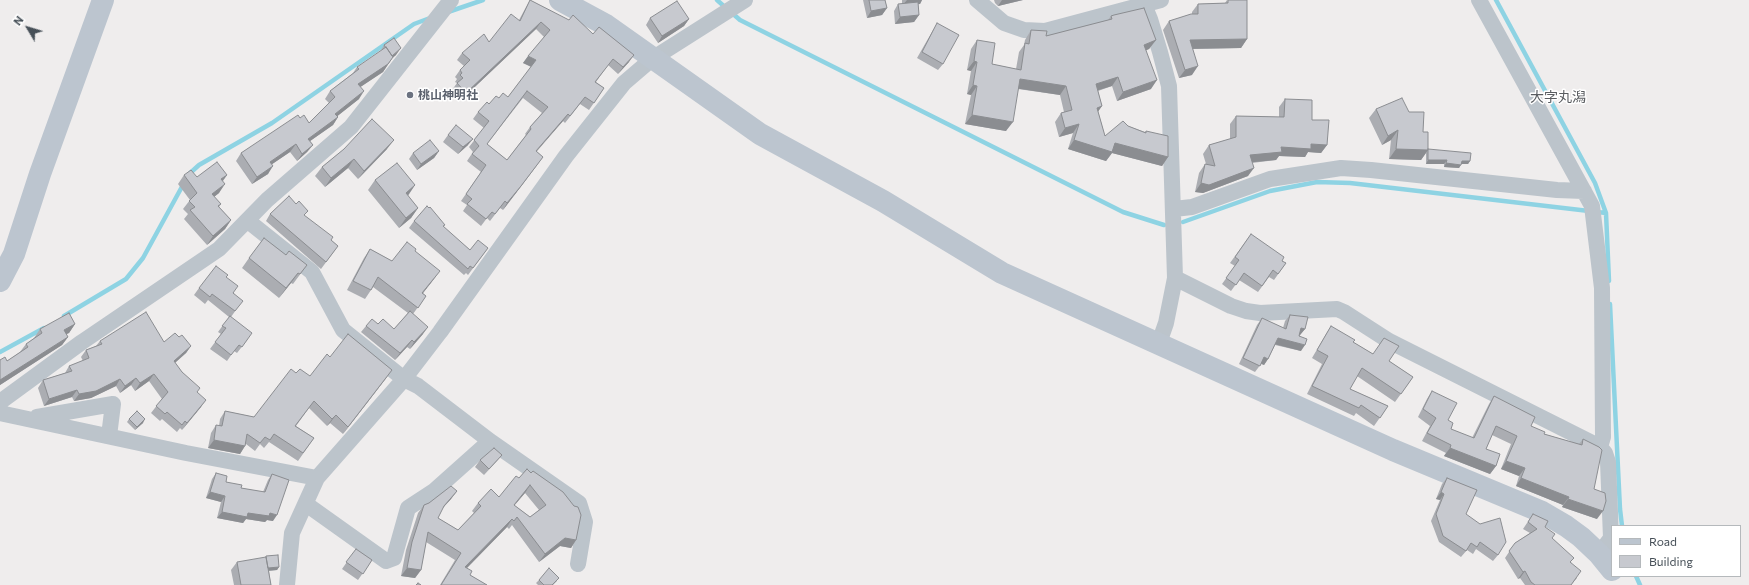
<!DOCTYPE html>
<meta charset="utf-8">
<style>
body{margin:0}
#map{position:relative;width:1749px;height:585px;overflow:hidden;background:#efeded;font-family:Commissioner,sans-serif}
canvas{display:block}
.legend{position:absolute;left:1611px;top:525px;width:130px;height:52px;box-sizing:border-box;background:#fff;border:1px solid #b5b9bc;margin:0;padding:5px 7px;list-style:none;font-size:12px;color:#475058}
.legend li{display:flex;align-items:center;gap:8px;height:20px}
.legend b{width:20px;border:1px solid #b5b9bc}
.north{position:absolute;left:8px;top:8px;width:40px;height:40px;-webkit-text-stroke:3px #fff;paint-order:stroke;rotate:308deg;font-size:11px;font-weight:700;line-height:16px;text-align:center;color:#475058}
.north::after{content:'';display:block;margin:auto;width:14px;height:18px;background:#475058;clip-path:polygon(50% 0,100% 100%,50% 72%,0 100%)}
</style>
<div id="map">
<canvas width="1749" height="585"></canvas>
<ul class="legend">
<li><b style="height:5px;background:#bcc5cf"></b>Road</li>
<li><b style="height:11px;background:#c7c9cf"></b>Building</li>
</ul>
<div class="north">N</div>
</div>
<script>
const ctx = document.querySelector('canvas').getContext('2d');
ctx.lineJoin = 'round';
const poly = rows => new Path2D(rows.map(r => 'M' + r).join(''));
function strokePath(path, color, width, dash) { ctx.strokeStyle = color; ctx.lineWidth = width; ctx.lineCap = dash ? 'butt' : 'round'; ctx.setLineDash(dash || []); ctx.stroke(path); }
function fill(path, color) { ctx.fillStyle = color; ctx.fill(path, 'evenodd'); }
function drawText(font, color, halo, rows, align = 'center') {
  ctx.font = font + ' Commissioner,"Noto Sans JP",sans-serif'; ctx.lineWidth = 3; ctx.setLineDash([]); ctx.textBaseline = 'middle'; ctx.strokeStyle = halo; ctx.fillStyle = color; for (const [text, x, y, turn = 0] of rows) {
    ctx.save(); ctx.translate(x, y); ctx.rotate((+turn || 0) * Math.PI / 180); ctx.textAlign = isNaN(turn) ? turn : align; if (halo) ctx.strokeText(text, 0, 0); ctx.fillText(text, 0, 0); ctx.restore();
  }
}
const stream = poly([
 [717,0,726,8],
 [1496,0,1595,183,1606,213,1609,281],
 [448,12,483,0],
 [732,13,740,20,1123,212,1164,225],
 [188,175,199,165,272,123,414,24,430,18],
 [1183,222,1270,191,1317,182,1350,183,1606,213],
 [1610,304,1620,509,1622,526],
 [64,316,126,279,143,258,184,183],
 [0,352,44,328],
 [1636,576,1640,585]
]);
const street = poly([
 [977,0,1004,23,1024,30,1045,31,1161,0],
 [1142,0,1150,19,1160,52,1169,86,1175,278,1166,323,1159,343],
 [1479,0,1592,206,1602,288,1603,437,1600,447],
 [1174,209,1192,207,1270,179,1341,168,1371,170,1557,190,1584,191],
 [248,221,312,272,343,330,404,379,418,386,490,441,579,503,585,522,578,564],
 [1175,278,1231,306,1246,311,1260,313,1337,309,1344,312,1389,341,1600,447,1605,453,1608,462,1611,538,1599,554],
 [0,402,82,342,219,249,267,200,351,127,451,0],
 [0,413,186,453,317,478,404,379,440,332,566,156,624,83,652,59,745,0],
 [37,417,113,404,109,436],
 [306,504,386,561,394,558,408,508,434,491,490,441],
 [287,585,292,533,317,478]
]);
const secondary = poly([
 [560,0,606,25,760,134,883,201,1002,273,1393,450,1542,512,1566,526,1581,537,1599,554,1612,570],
 [0,281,14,254,40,174,103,0]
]);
const wall = poly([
 [530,0,593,34,629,62,618,74,608,65,596,82,604,88,589,110,580,104,565,123,563,121,536,151,543,157,516,193,503,210,500,208,490,221,487,218,481,226,463,211,467,205,461,201,481,172,467,161,473,152,469,147,484,128,473,119,478,112,489,104,499,98,508,97,531,67,523,63,544,37,536,29,461,100,452,90,457,83,455,82,457,79,455,77,460,70,464,66,457,60,462,53,489,42,519,20,526,7],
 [523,98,542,113,530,127,525,134,526,135,507,160,487,144],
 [863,0,885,0,887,8,882,15,867,18],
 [902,0,922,0,920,4,918,4,919,15,914,22,895,24,894,11,898,4,902,4],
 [994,0,1023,0,998,6,995,3],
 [1227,0,1247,39,1241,48,1193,49,1192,75,1179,78,1163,30,1169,21,1192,14,1192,12,1198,4,1225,3],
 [1111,16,1156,40,1149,49,1146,50,1151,89,1117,101,1112,86,1098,91,1102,106,1098,111,1105,136,1128,126,1145,132,1146,131,1168,157,1162,166,1112,153,1106,161,1068,149,1073,133,1059,137,1055,122,1061,113,1064,112,1060,95,1018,89,1006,131,965,124,971,95,967,94,971,71,967,70,971,49,977,40,992,64,1016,69,1019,52,1024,45,1025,40,1031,30,1046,36,1108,20],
 [650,18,689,19,684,26,658,43,646,25],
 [937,23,943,64,938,70,917,58],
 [384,45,396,55,393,57,383,72,360,87,359,99,337,116,338,117,333,125,310,141,313,145,307,152,297,161,290,152,272,164,268,174,252,184,236,161,241,153,300,118,309,123,329,103,325,99,330,91,353,73,357,67,380,52],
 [1285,99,1312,120,1327,145,1321,153,1308,152,1305,157,1279,156,1276,160,1252,163,1248,176,1203,193,1195,192,1199,173,1205,164,1206,164,1203,154,1209,145,1230,139,1230,124,1236,116,1279,117,1279,107],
 [1376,109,1409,112,1423,132,1428,150,1428,149,1470,161,1468,164,1461,164,1459,168,1444,167,1444,164,1426,164,1426,153,1421,160,1389,159,1391,140,1382,145,1369,118],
 [448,135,468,145,458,154,443,142],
 [344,149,387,149,358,179,348,168,325,187,315,176,322,167],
 [439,151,434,158,417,170,409,159,413,153],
 [184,175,197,177,227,175,223,181,219,193,214,197,221,204,219,207,231,220,225,229,207,245,184,219,188,214,183,209,190,200,178,184],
 [375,180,415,185,408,196,418,208,411,218,399,228,368,190],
 [270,214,305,216,331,240,338,246,321,269,266,221],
 [414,221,443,227,470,250,488,248,468,275,466,273,464,275,409,228],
 [1251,234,1282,261,1286,263,1274,280,1269,277,1258,292,1239,280,1231,291,1222,284,1235,266,1230,263],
 [370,249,392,261,415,251,434,279,423,293,426,296,413,314,423,334,410,349,407,347,395,360,361,332,366,326,378,324,394,329,408,313,373,287,365,299,347,290,364,258],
 [286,255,307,265,293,284,291,283,279,298,242,268,249,258],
 [226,277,234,293,238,307,231,317,248,339,237,353,234,351,227,361,210,349,221,334,218,332,229,317,208,300,205,304,194,295,199,288],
 [1290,315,1305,329,1300,335,1301,351,1275,345,1268,359,1264,365,1261,364,1255,372,1239,364,1257,325,1262,318,1283,328,1285,321],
 [75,324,69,333,66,334,68,337,62,345,0,385,0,360,7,361,20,352,26,344,34,338,40,329],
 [1331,326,1353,342,1373,354,1389,361,1413,377,1395,402,1357,376,1350,389,1388,406,1374,426,1356,413,1354,416,1307,394,1322,364,1312,358,1326,334],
 [179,337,191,346,186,353,175,363,197,392,201,407,182,430,180,428,177,432,162,419,160,421,151,413,162,399,149,381,135,391,131,385,120,393,116,386,91,398,74,401,72,397,44,406,38,388,43,380,65,373,69,366,83,361,81,357,86,350,96,346,100,341,164,342],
 [330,357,387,377,343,434,330,423,327,426,309,408,296,426,314,438,298,461,269,442,264,448,260,444,255,451,246,444,240,454,208,448,211,433,216,425,219,426,220,419,225,411,254,417,296,373,310,376],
 [1432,391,1448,420,1451,429,1472,438,1489,404,1494,396,1531,426,1544,434,1579,444,1583,439,1594,489,1597,519,1562,507,1563,505,1516,486,1519,476,1501,469,1511,444,1492,435,1486,449,1496,466,1490,474,1444,456,1446,453,1422,441,1430,426,1418,417,1427,399],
 [129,419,143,423,135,430,127,422],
 [502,455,497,461,484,475,475,467,480,460],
 [527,469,576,540,571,548,560,546,539,562,512,525,509,529,507,527,467,568,470,575,487,585,440,585,455,560,426,542,421,570,415,578,401,576,406,550,418,513,424,505,457,491,451,499,442,509,438,518,458,530,474,513,472,511,478,503,499,497,519,478],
 [525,493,539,510,530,517,514,505],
 [216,473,226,482,241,488,263,492,268,480,272,474,273,521,267,520,265,522,246,519,243,523,217,518,221,502,206,498,212,479],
 [1447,478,1466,514,1498,555,1493,561,1476,549,1473,554,1467,550,1461,557,1439,542,1431,521,1440,500,1436,499,1442,484],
 [1533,514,1545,527,1552,538,1571,562,1577,578,1571,585,1525,585,1520,578,1518,579,1505,558,1515,543,1530,533,1523,529],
 [356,549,372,560,358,580,342,569],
 [237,562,279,567,277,570,269,571,271,585,234,585,231,570],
 [539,580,557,581,553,585,538,585,536,583]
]);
const shadedWall = poly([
 [907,0,922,0,920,4,902,6],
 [1002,0,1023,0,998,6],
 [887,8,882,15,867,18,871,11],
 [919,15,914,22,895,24,900,17],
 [689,19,684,26,658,43,662,36],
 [541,22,536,29,461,100,466,93],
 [1247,39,1241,48,1184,49,1190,40],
 [1156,40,1149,49,1138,54,1144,45],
 [401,48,396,55,387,63,392,56],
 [634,55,629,62,618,74,623,67],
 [528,56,536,60,532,67,523,63],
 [393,57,383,72,353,92,358,84],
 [974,61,977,62,971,71,967,70],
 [1198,66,1192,75,1179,78,1185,70],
 [1118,77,1112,86,1089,93,1096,84],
 [1020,79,1066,86,1060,95,1014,88],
 [1157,80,1151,89,1117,101,1123,92],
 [973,85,977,86,971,95,967,94],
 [364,91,359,99,330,122,335,114],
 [1102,106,1095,116,1097,108],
 [568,114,563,121,531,158,536,151],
 [972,115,1013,122,1006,131,965,124],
 [338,117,333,125,303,146,308,139],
 [1079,124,1073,133,1059,137,1065,128],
 [1398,130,1391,140,1382,145,1388,136],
 [473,139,468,145,458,154,463,147],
 [394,140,387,149,358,179,364,171],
 [1074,140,1115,143,1168,157,1162,166,1112,153,1106,161,1068,149],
 [296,144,290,152,265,169,270,162],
 [1311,144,1327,145,1321,153,1308,152,1305,157,1279,156,1276,160,1244,163,1250,155,1281,147],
 [313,145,307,152,297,161,302,154],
 [1396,149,1428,150,1421,160,1389,159],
 [439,151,434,158,417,170,421,164],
 [543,157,516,193,503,210,507,203],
 [354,159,348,168,325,187,331,178],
 [1428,160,1447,160,1444,164,1426,164],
 [1462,161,1470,161,1468,164,1459,164],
 [1446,163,1461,165,1459,168,1444,167],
 [273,166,268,174,252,184,257,177],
 [1254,168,1248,176,1203,193,1195,192,1201,183],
 [227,175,221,183,221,179],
 [225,184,219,193,206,203,212,194],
 [415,185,408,195,399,203,406,193],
 [418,208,411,218,399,228,406,218],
 [231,220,225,229,207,245,213,236],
 [440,271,434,279,416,302,422,293],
 [298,273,291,283,279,298,286,288],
 [75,324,69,333,58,338,64,330],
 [428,327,423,334,410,349,414,342],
 [1301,328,1305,329,1300,335,1297,334],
 [68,337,62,345,0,385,0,380],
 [1278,338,1305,345,1301,351,1274,344],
 [412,340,407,347,395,360,400,353],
 [191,346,186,353,169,368,174,361],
 [1264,357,1268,359,1264,365,1260,363],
 [392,370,387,377,343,434,348,427],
 [154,374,149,381,135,391,140,383],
 [136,378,131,385,120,393,125,386],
 [120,379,116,386,91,398,74,401,79,394],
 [77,390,72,397,44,406,49,399],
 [206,400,201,407,182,430,187,423],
 [336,415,330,423,327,426,332,419],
 [145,419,143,423,135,430,137,427],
 [214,440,245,446,240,454,208,448],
 [1450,448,1496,466,1490,474,1444,456],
 [1506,461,1525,468,1519,476,1501,469],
 [1521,478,1569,497,1563,505,1516,486],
 [530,485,525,493,508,513,514,505],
 [457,491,451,499,438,513,444,506],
 [210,492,225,496,221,502,206,498],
 [1441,492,1444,494,1440,500,1436,499],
 [1568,499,1603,511,1597,519,1562,507],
 [222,512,270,513,277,515,273,521,267,520,265,522,246,519,243,523,217,518],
 [512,519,507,527,460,575,465,567],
 [565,538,576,540,571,548,560,546,539,562,545,554],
 [279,567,277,570,264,571,267,568],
 [407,568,421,570,415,578,401,576],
 [1525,571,1520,578,1518,579,1523,572]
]);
const building = poly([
 [530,0,569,20,573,15,593,34,599,27,634,55,623,67,613,59,595,82,604,88,594,103,585,97,570,116,568,114,536,151,543,157,521,186,507,203,505,201,495,214,492,212,486,219,467,204,472,199,466,194,486,165,472,154,479,146,474,140,489,121,478,112,487,102,489,104,496,96,499,98,503,93,508,97,536,60,528,56,550,30,541,22,466,93,457,83,463,78,460,75,462,73,460,70,470,60,462,53,484,34,489,42,511,14,520,21,530,0],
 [527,91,548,107,530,127,531,129,507,160,487,144,527,91],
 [869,0,885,0,887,8,871,11,869,0],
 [1228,0,1247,0,1247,39,1190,40,1198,66,1185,70,1169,21,1191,14,1198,14,1198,4,1228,3,1228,0],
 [677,1,689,19,662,36,650,18,677,1],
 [918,2,919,15,900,17,898,4,918,2],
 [1144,8,1156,40,1144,45,1157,80,1123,92,1118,77,1096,84,1102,106,1097,108,1105,136,1123,121,1128,126,1146,133,1146,131,1168,136,1168,157,1115,143,1112,152,1074,140,1079,124,1065,128,1061,113,1072,110,1066,86,1020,79,1013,122,972,115,977,86,973,85,977,62,974,61,977,40,995,43,992,64,1021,70,1025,43,1029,44,1031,30,1047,31,1046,36,1112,19,1111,16,1114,15,1144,8],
 [937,23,959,35,943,64,922,52,937,23],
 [394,38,401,48,392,56,386,47,386,48,384,45,394,38],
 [386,47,393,57,388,64,358,84,364,91,335,114,338,117,308,139,313,145,302,154,296,144,270,162,273,166,257,177,241,153,298,115,300,118,304,115,309,123,335,97,330,91,359,69,357,67,386,47],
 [1402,98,1409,112,1424,112,1423,132,1428,132,1428,150,1396,149,1398,130,1388,136,1376,109,1402,98],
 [1285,99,1312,100,1312,120,1329,120,1327,145,1311,144,1311,149,1281,147,1282,152,1250,155,1254,168,1209,185,1201,183,1205,164,1215,166,1209,145,1236,137,1236,116,1284,117,1285,99],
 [372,119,394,140,364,171,354,159,331,178,322,167,344,149,372,119],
 [456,125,473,139,463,147,448,135,456,125],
 [430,140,439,151,421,164,413,153,430,140],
 [1428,149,1471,153,1470,161,1462,161,1461,165,1446,163,1447,160,1428,160,1428,149],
 [217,162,227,175,221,179,225,184,212,194,221,204,218,206,231,220,213,236,190,210,195,207,189,201,197,193,184,175,191,170,197,177,217,162],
 [397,163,415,185,406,193,418,208,406,218,375,180,397,163],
 [289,196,296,204,299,201,308,211,304,215,333,237,331,240,338,246,326,262,270,214,289,196],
 [427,206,429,208,430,207,445,225,443,226,470,250,478,240,488,248,473,268,470,266,468,269,414,221,427,206],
 [1251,234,1284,257,1282,261,1286,263,1278,274,1273,270,1262,286,1244,273,1236,285,1226,278,1239,260,1235,257,1251,234],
 [264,238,286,255,289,251,307,265,300,274,298,273,286,288,249,258,264,238],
 [407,242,416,249,415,251,440,271,422,293,426,296,418,308,378,277,371,290,353,281,370,249,392,261,407,242],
 [216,266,228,275,226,277,238,286,233,293,243,301,235,311,212,294,210,297,199,288,216,266],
 [410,311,428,327,414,342,412,340,400,353,366,326,372,319,378,324,383,319,394,329,410,311],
 [146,312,164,342,175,333,179,337,182,335,191,346,174,361,182,372,200,388,197,392,206,400,187,423,185,421,182,425,167,412,165,414,156,406,168,392,154,374,140,383,136,378,125,386,120,379,96,391,79,394,77,390,49,399,43,380,72,371,69,366,89,358,86,350,102,344,100,341,146,312],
 [69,313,75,324,64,330,68,337,0,380,0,360,5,357,7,361,28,347,26,344,42,333,40,329,69,313],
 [1290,315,1308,317,1305,329,1301,328,1299,336,1307,339,1305,345,1278,338,1268,359,1264,357,1260,366,1243,358,1262,318,1286,329,1290,315],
 [230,316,252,333,242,347,239,345,231,355,215,342,226,328,222,326,230,316],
 [1331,326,1355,340,1353,342,1373,354,1384,338,1399,346,1389,361,1413,377,1401,394,1362,368,1350,389,1388,406,1380,418,1361,405,1359,408,1312,386,1328,356,1317,350,1331,326],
 [348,334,392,370,348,427,336,415,332,419,314,401,295,426,314,438,303,453,274,434,270,440,265,437,260,443,247,434,245,446,214,440,216,425,222,426,225,411,254,417,291,369,296,373,300,369,310,376,327,354,330,357,348,334],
 [1432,391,1457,403,1448,420,1453,423,1451,429,1474,438,1494,396,1535,417,1531,426,1545,432,1544,434,1582,445,1583,439,1599,447,1602,450,1594,489,1605,493,1606,501,1603,511,1568,499,1569,497,1521,478,1525,468,1506,461,1517,436,1496,426,1486,449,1500,454,1496,466,1450,448,1451,445,1427,433,1436,418,1423,409,1432,391],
 [137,411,145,419,137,427,129,419,137,411],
 [494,448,502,455,489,469,480,460,494,448],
 [527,469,531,473,533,471,563,492,574,506,578,507,581,515,576,540,565,538,545,554,517,517,514,521,512,519,465,567,472,571,470,575,487,585,441,585,461,553,428,532,421,570,407,568,412,542,424,505,429,503,451,486,457,491,444,506,438,518,458,530,481,506,478,503,491,489,499,497,516,476,519,478,527,469],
 [530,485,546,505,530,517,514,505,530,485],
 [216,473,227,476,226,482,242,485,241,488,265,492,272,474,289,480,277,515,270,513,269,516,248,513,247,517,222,512,225,496,210,492,216,473],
 [1447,478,1477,490,1466,514,1480,524,1500,518,1506,542,1498,555,1480,542,1477,547,1471,543,1466,551,1443,536,1436,514,1444,494,1441,492,1447,478],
 [1533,514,1548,521,1545,527,1555,534,1552,538,1574,558,1570,562,1581,571,1571,585,1535,585,1531,582,1525,571,1523,572,1509,551,1515,543,1537,529,1528,522,1533,514],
 [356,549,372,560,363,574,346,562,356,549],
 [278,555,279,567,268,568,266,557,266,556,278,555],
 [266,557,271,585,241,585,237,562,266,557],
 [549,568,559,578,552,585,544,585,539,580,549,568],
 [418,583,421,585,416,585,418,583]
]);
const markers = [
 [410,95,4,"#6b7280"]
];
const worshipNames = [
 ["桃山神明社",418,95]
];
const quarterNames = [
 ["大字丸潟",1558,97]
];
strokePath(stream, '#8ed3e3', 4.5);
strokePath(street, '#bcc4cb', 16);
strokePath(secondary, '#bcc5cf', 22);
fill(wall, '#abadb2');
fill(shadedWall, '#8b8d91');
fill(building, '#c7c9cf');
strokePath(building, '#8b8d91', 1);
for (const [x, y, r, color] of markers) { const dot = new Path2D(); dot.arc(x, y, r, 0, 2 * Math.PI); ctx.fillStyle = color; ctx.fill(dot); strokePath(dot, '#fff', 1.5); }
drawText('bold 12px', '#5b616d', '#fff', worshipNames, 'left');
drawText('14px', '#5a5d61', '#fff', quarterNames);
</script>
